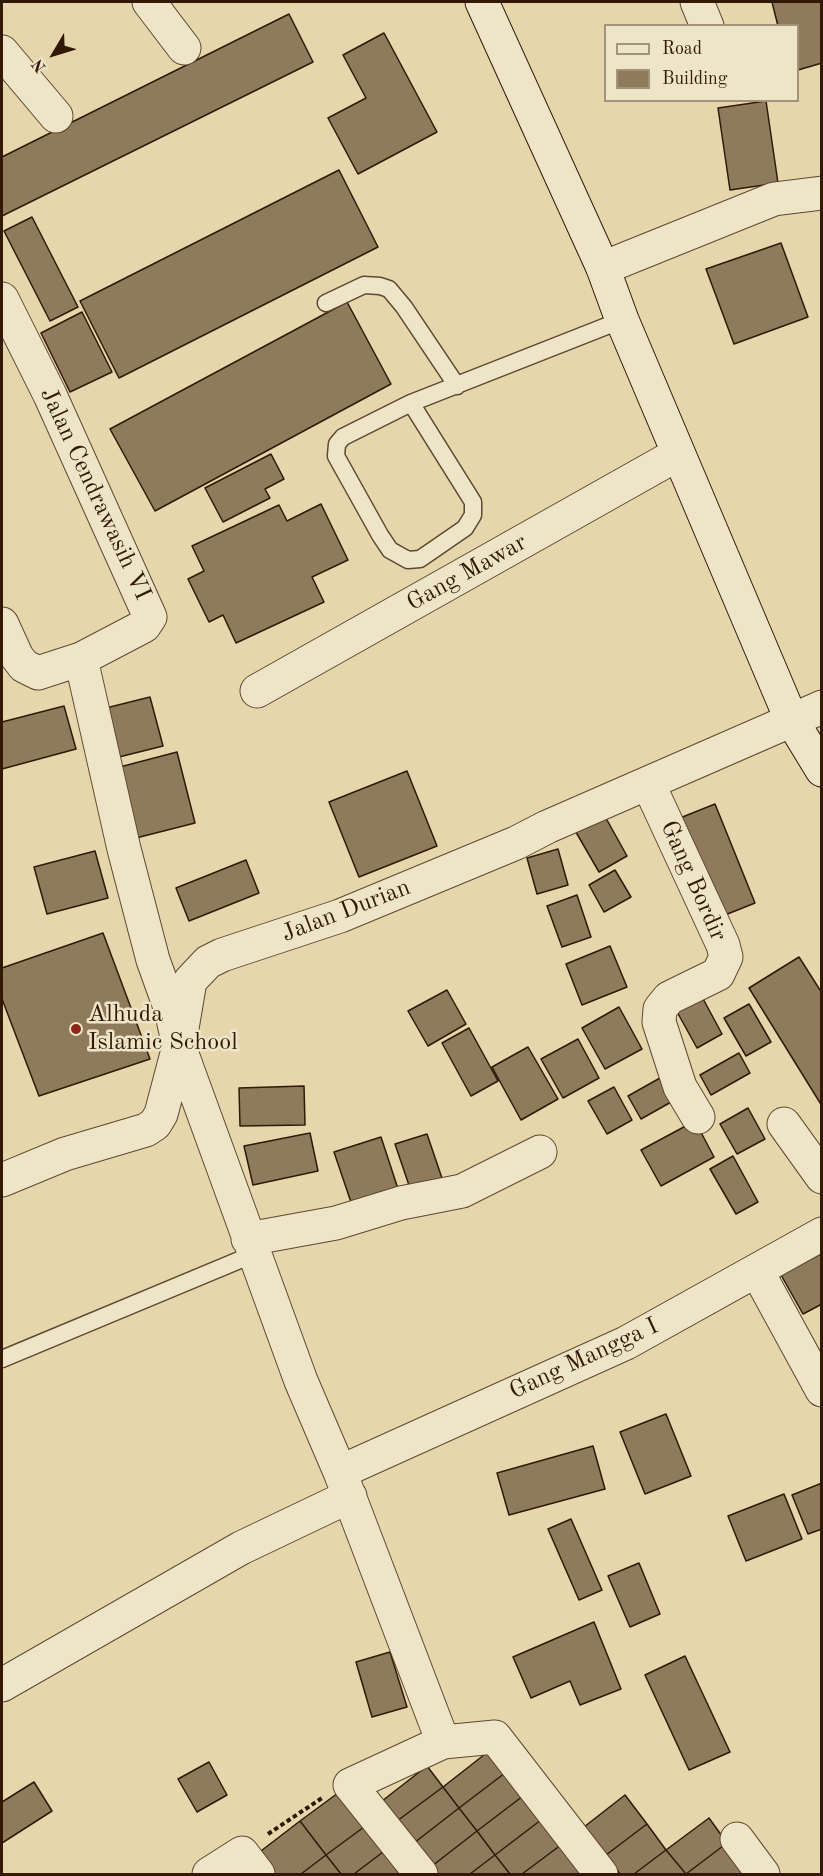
<!DOCTYPE html>
<style>
body{margin:0}
#map{position:relative;width:823px;height:1876px;overflow:hidden;background:#e5d6ab;font-family:"Old Standard TT",serif}
canvas{display:block}
.frame{position:absolute;inset:0;border:3px solid #311906;pointer-events:none}
.legend{position:absolute;left:604px;top:24px;width:195px;height:78px;box-sizing:border-box;background:#eee4c8;border:2px solid #a2937a;margin:0;padding:8px 10px;list-style:none;font-size:18px;color:#311906}
.legend li{display:flex;align-items:center;gap:12px;height:30px}
.legend b{width:30px;border:2px solid #a2937a}
.north{position:absolute;left:24px;top:24px;width:60px;height:60px;-webkit-text-stroke:4px #eee4c8;paint-order:stroke;rotate:232deg;font-size:16px;font-weight:700;line-height:24px;text-align:center;color:#311906}
.north::after{content:'';display:block;margin:auto;width:21px;height:27px;background:#311906;clip-path:polygon(50% 0,100% 100%,50% 72%,0 100%)}
</style>
<div id="map">
<canvas width="823" height="1876"></canvas>
<div class="frame"></div>
<ul class="legend">
<li><b style="height:8px;background:#eee4c8"></b>Road</li>
<li><b style="height:16px;background:#8f7b5c"></b>Building</li>
</ul>
<div class="north">N</div>
</div>
<script>
const ctx = document.querySelector('canvas').getContext('2d');
ctx.lineJoin = 'round';
function fill(path, color) { ctx.fillStyle = color; ctx.fill(path, 'evenodd'); }
const poly = rows => new Path2D(rows.map(r => 'M' + r).join(''));
function strokePath(path, color, width, dash) { ctx.strokeStyle = color; ctx.lineWidth = width; ctx.lineCap = dash ? 'butt' : 'round'; ctx.setLineDash(dash || []); ctx.stroke(path); }
function drawText(font, color, halo, rows, align = 'center') {
  ctx.font = font + ' "Old Standard TT",serif'; ctx.lineWidth = 5; ctx.setLineDash([]); ctx.textBaseline = 'middle'; ctx.strokeStyle = halo; ctx.fillStyle = color; for (const [text, x, y, turn = 0] of rows) {
    ctx.save(); ctx.translate(x, y); ctx.rotate((+turn || 0) * Math.PI / 180); ctx.textAlign = isNaN(turn) ? turn : align; if (halo) ctx.strokeText(text, 0, 0); ctx.fillText(text, 0, 0); ctx.restore();
  }
}
const building = poly([
 [772,2,822,2,822,63,798,70,798,26,778,26,772,2],
 [289,14,313,62,2,216,2,157,289,14],
 [384,33,437,132,358,174,328,118,366,98,343,55,384,33],
 [766,101,778,183,730,190,718,108,766,101],
 [339,170,378,247,119,378,80,301,339,170],
 [32,217,78,307,50,321,4,231,32,217],
 [781,243,808,317,734,344,706,269,781,243],
 [347,302,391,384,155,511,110,429,347,302],
 [82,312,112,372,70,392,41,333,82,312],
 [271,454,284,479,265,489,270,498,223,522,205,488,271,454],
 [321,504,348,560,312,577,324,602,236,643,223,615,209,622,188,579,204,571,192,546,279,505,287,521,321,504],
 [150,697,163,746,115,758,102,709,150,697],
 [64,706,76,749,2,769,2,722,64,706],
 [177,752,195,823,136,838,116,768,177,752],
 [407,771,437,846,359,877,329,802,407,771],
 [715,804,755,903,715,919,675,820,715,804],
 [602,811,627,856,599,872,573,827,602,811],
 [558,849,568,885,537,894,527,858,558,849],
 [95,851,108,898,47,914,34,867,95,851],
 [246,860,259,893,189,921,176,888,246,860],
 [615,870,631,897,604,912,589,885,615,870],
 [577,895,591,937,562,947,547,906,577,895],
 [103,933,150,1059,39,1096,2,999,2,968,103,933],
 [610,946,627,987,582,1005,566,964,610,946],
 [799,957,820,990,822,989,822,1106,749,988,799,957],
 [447,990,466,1024,428,1046,408,1011,447,990],
 [701,995,722,1034,697,1048,676,1010,701,995],
 [749,1004,771,1042,746,1056,724,1018,749,1004],
 [619,1007,642,1049,605,1069,582,1028,619,1007],
 [469,1028,498,1081,471,1096,442,1043,469,1028],
 [578,1039,599,1078,563,1098,541,1059,578,1039],
 [528,1047,558,1099,521,1120,492,1067,528,1047],
 [739,1053,750,1073,711,1095,700,1075,739,1053],
 [660,1078,673,1101,641,1119,628,1096,660,1078],
 [304,1086,305,1125,240,1126,239,1088,304,1086],
 [614,1087,632,1120,607,1134,588,1101,614,1087],
 [748,1108,765,1139,737,1154,720,1124,748,1108],
 [695,1121,714,1157,661,1186,641,1150,695,1121],
 [310,1133,318,1171,253,1185,244,1146,310,1133],
 [427,1134,446,1190,414,1200,395,1144,427,1134],
 [381,1137,402,1201,356,1217,334,1152,381,1137],
 [733,1156,758,1202,736,1214,710,1169,733,1156],
 [822,1253,822,1304,803,1314,781,1275,822,1253],
 [666,1414,691,1476,645,1494,620,1432,666,1414],
 [593,1446,605,1489,509,1515,497,1473,593,1446],
 [822,1483,822,1529,808,1534,792,1495,822,1483],
 [784,1494,802,1539,746,1561,728,1516,784,1494],
 [571,1519,602,1590,579,1600,548,1529,571,1519],
 [639,1563,660,1614,630,1627,608,1576,639,1563],
 [594,1622,621,1689,580,1705,570,1681,531,1698,513,1657,594,1622],
 [390,1652,407,1707,372,1717,356,1662,390,1652],
 [685,1656,730,1752,689,1770,645,1675,685,1656],
 [489,1751,505,1773,459,1808,443,1787,489,1751],
 [209,1762,227,1795,197,1812,178,1779,209,1762],
 [427,1766,443,1787,397,1821,382,1801,427,1766],
 [505,1773,523,1796,477,1831,459,1808,505,1773],
 [34,1782,52,1811,2,1843,2,1802,34,1782],
 [443,1787,459,1808,414,1843,397,1821,443,1787],
 [338,1793,364,1827,326,1855,300,1821,338,1793],
 [625,1795,647,1824,606,1855,584,1827,625,1795],
 [523,1796,541,1820,495,1855,477,1831,523,1796],
 [459,1808,477,1831,432,1866,414,1843,459,1808],
 [709,1818,727,1843,686,1874,666,1850,709,1818],
 [541,1820,561,1845,522,1874,510,1874,495,1855,541,1820],
 [300,1821,326,1855,301,1874,272,1874,257,1854,300,1821],
 [647,1824,666,1850,634,1874,620,1874,606,1855,647,1824],
 [364,1827,383,1852,354,1874,341,1874,326,1855,364,1827],
 [477,1831,495,1855,470,1874,438,1874,432,1866,477,1831],
 [727,1843,746,1874,686,1874,727,1843],
 [561,1845,581,1874,522,1874,561,1845],
 [666,1850,686,1874,634,1874,666,1850],
 [383,1852,400,1874,354,1874,383,1852],
 [326,1855,341,1874,301,1874,326,1855],
 [495,1855,510,1874,470,1874,495,1855]
]);
const path = poly([
 [268,1834,322,1798]
]);
const lane = poly([
 [326,303,364,285,380,286,389,289,404,307,457,386],
 [411,403,473,502,473,515,465,528,420,559,408,560,390,550,380,535,336,456,337,444,343,437,411,403,622,320],
 [2,1359,254,1254]
]);
const street = poly([
 [149,2,184,48],
 [697,2,707,26],
 [2,52,56,116],
 [603,268,774,199,822,193],
 [2,299,50,395,150,617,144,626,81,659,38,673,24,666,17,657,2,624],
 [81,659,124,849,153,960,171,1010,179,1046,301,1381,340,1472,443,1742],
 [257,691,678,454],
 [648,783,723,945,726,957,718,974,669,998,660,1009,659,1022,680,1087,698,1117],
 [784,1124,822,1177],
 [2,1180,65,1154,146,1130,155,1124,161,1114,179,1046,190,981,208,962,222,955,340,916,516,843,547,827,822,707],
 [248,1239,336,1223,401,1203,462,1191,540,1152],
 [757,1271,822,1390],
 [340,1472,626,1343,822,1234],
 [2,1685,241,1548,350,1496],
 [737,1839,763,1874],
 [209,1874,242,1853,258,1874],
 [421,1874,350,1785,443,1742,495,1737,601,1874]
]);
const secondary = poly([
 [482,2,603,268,622,320,791,719,822,770]
]);
const markers = [
 [76,1029,6,"#8f2418"]
];
const streetNames = [
 ["Jalan Cendrawasih VI",95,494,65],
 ["Gang Mawar",467,573,-29],
 ["Gang Bordir",693,881,66],
 ["Jalan Durian",346,911,-21],
 ["Gang Mangga I",584,1359,-25]
];
const poiNames = [
 ["Alhuda",88,1015],
 ["Islamic School",88,1043]
];
fill(building, '#8f7b5c');
strokePath(building, '#311906', 1.5);
strokePath(lane, '#5e482f', 19);
strokePath(street, '#5e482f', 35);
strokePath(secondary, '#311906', 35);
strokePath(path, '#311906', 4, [4.5, 3]);
strokePath(lane, '#eee4c8', 16);
strokePath(street, '#eee4c8', 33);
strokePath(secondary, '#eee4c8', 33);
for (const [x, y, r, color] of markers) { const dot = new Path2D(); dot.arc(x, y, r, 0, 2 * Math.PI); ctx.fillStyle = color; ctx.fill(dot); strokePath(dot, '#eee4c8', 2); }
drawText('24px', '#311906', '#eee4c8', streetNames);
drawText('24px', '#311906', '#eee4c8', poiNames, 'left');
</script>
